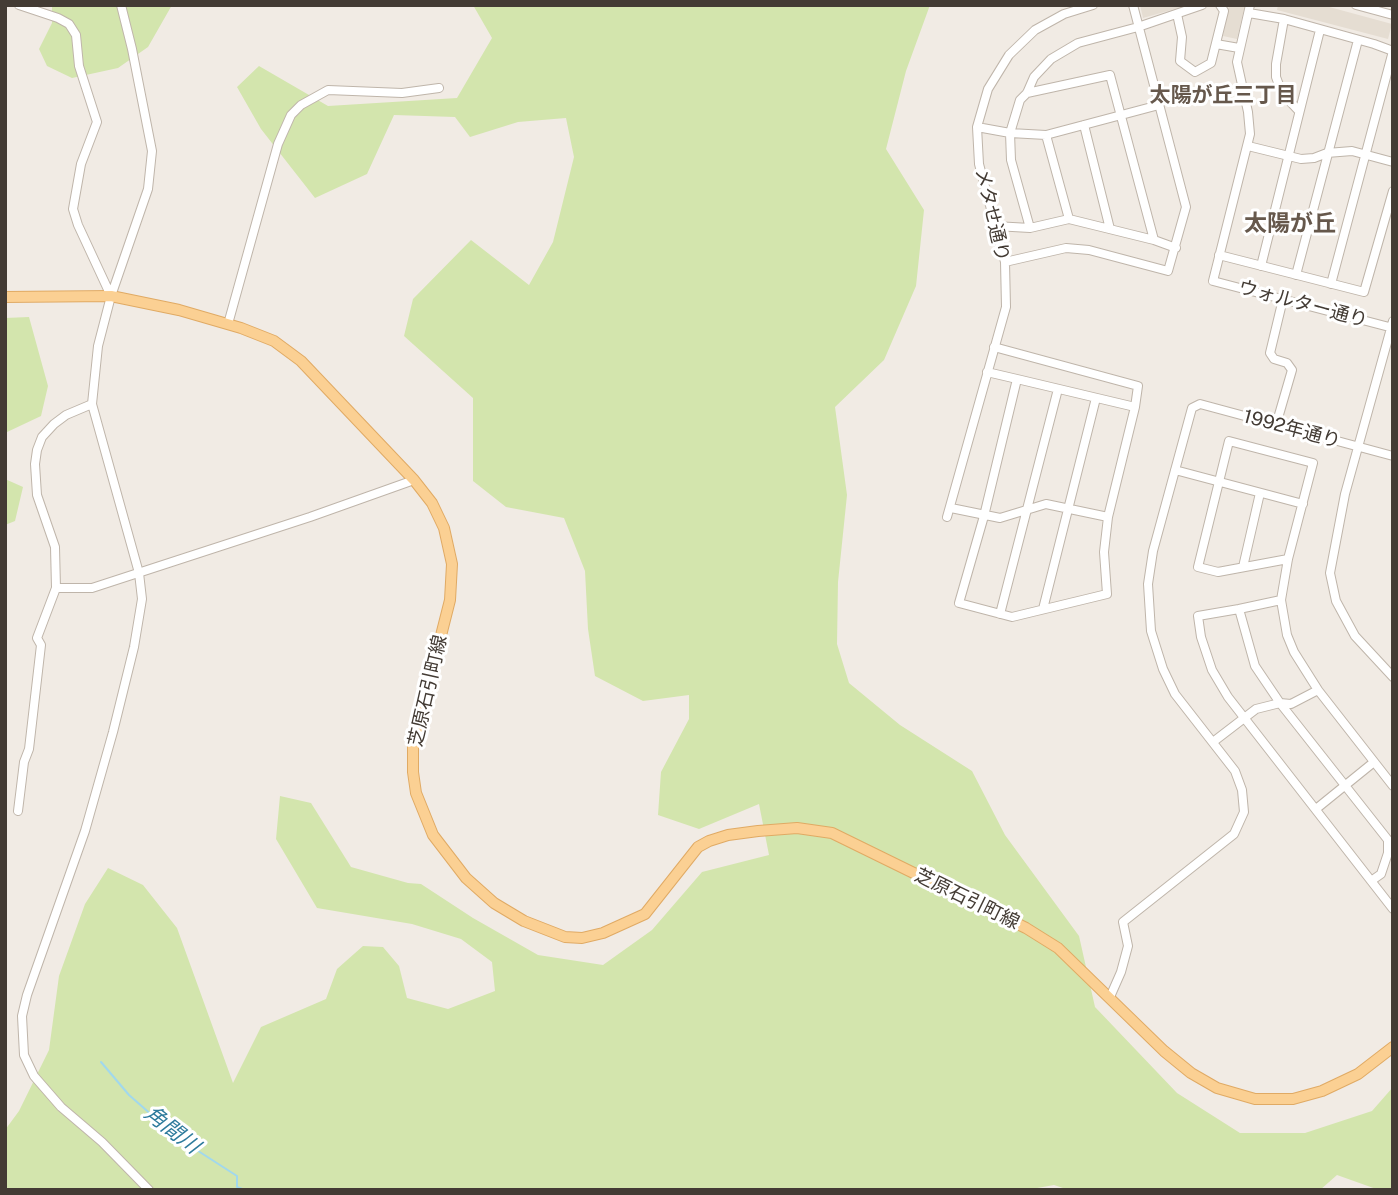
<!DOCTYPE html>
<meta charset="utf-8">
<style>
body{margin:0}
#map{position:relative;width:1398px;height:1195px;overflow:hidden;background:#f1ebe4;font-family:"Public Sans",sans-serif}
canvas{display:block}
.frame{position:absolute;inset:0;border:7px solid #433b34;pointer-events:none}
</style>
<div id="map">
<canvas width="1398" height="1195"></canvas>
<div class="frame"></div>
</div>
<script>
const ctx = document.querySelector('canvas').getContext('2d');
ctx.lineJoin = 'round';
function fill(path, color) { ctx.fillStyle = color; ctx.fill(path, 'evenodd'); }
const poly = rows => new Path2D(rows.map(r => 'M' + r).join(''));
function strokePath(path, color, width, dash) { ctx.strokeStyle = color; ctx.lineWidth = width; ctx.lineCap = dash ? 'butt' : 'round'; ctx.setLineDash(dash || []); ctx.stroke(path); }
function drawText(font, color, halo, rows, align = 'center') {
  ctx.font = font + ' "Public Sans","Noto Sans JP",sans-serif'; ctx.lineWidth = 6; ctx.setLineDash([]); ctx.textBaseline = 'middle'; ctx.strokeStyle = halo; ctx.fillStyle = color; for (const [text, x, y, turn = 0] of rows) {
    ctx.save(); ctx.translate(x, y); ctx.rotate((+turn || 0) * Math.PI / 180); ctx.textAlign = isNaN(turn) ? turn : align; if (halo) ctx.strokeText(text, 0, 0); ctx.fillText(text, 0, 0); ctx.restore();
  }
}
const residential = poly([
 [1140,5,1189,5,1143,18],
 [1229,5,1245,5,1237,39,1223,36],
 [1278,5,1322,5,1392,24,1388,39,1277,10]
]);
const green = poly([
 [52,5,172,5,148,47,118,68,72,78,47,66,39,49,52,23],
 [473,5,930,5,906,71,886,149,924,210,916,286,884,360,835,407,847,495,838,582,837,644,849,683,900,725,972,771,1005,835,1079,936,1095,1007,1177,1093,1240,1133,1305,1133,1372,1111,1393,1087,1393,1190,1379,1190,1337,1175,1320,1190,1069,1190,1054,1185,1026,1190,5,1190,5,1130,19,1111,49,1050,59,976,85,904,108,868,143,885,177,928,233,1083,261,1027,326,999,337,969,363,946,383,947,399,966,407,998,448,1009,495,991,492,962,461,939,412,924,317,908,276,839,280,796,311,803,351,867,408,883,421,884,473,918,538,955,603,965,652,930,702,872,769,855,759,804,699,829,658,815,661,772,689,719,689,695,643,701,595,676,588,629,585,571,564,518,506,507,473,481,473,398,404,336,413,299,471,240,529,285,553,242,574,157,566,118,518,122,470,137,455,117,394,115,367,174,315,198,261,129,237,87,259,66,328,106,457,98,492,38],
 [29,317,48,386,41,416,5,433,5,318],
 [5,479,23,487,15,521,5,525]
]);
const stream = poly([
 [101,1062,129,1095,178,1138,237,1176,237,1187,245,1190]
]);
const minor = poly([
 [19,5,58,18,69,24,76,35,79,66,97,122,81,164,73,209,78,225,111,296],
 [121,5,132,49,152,151,148,189,111,296,98,346,92,404,139,573,142,599,134,647,113,732,85,831,27,995,22,1016,24,1055,34,1076,61,1107,102,1142,149,1190],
 [1250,5,1237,62,1248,112,1250,134,1213,281,1393,328],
 [1356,5,1393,15],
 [1249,13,1284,19,1374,44,1393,51],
 [1177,14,1182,37,1180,61,1195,72,1211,63,1224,11,1220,5],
 [1284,19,1276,64,1276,77,1282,93,1298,110],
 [1216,44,1239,48],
 [1027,93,1110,75,1154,240],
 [1084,125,1110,229],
 [977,127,1010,133,1046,135,1159,105],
 [1046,135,1069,219],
 [1248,146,1301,159,1314,158,1327,153,1352,151,1393,162],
 [995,226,1030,228,1069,219,1154,240,1176,248],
 [1030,228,1011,160,1010,133,1020,100,1027,93,1034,77,1051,59,1078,43,1138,27,1202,5],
 [1219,255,1364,292,1393,191],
 [1005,262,1066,248,1089,250,1168,271,1186,207,1133,5],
 [1261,266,1320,30],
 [1296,275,1358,40],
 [1331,284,1393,51],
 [1393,321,1345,494,1330,573,1336,601,1355,636,1393,677],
 [228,324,278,144,291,115,301,105,328,90,402,93,439,88],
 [994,347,1138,386,1135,407,1108,517,1104,552,1107,594,1012,617,959,603,984,516,1017,379,1135,407],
 [987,372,1017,379],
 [1276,425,1292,370,1287,363,1274,359,1270,353,1283,299],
 [1175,470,1303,504],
 [951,508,1000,518,1046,504,1108,517],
 [947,517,1006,307,1005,262,979,164,977,127,988,89,1009,55,1035,30,1064,14,1093,5],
 [1243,567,1260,493],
 [56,588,92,588,310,517,414,480],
 [1281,600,1288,559,1313,463,1229,441,1198,567,1218,572,1288,559],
 [1281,600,1287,635,1294,652,1318,690,1291,704,1280,703,1255,666,1239,609,1281,600],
 [1043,609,1096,398],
 [1239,609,1198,616,1201,637,1212,670,1228,697,1393,909],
 [1000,614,1058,389],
 [1318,690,1393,786],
 [1213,742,1256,709,1280,703,1388,840,1388,853,1381,874,1371,881],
 [1316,809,1374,762],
 [18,811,24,762,29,749,41,645,37,638,56,588,55,547,37,495,35,464,37,450,42,437,54,424,66,415,92,404],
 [1110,997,1121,972,1128,946,1123,922,1234,834,1244,812,1242,790,1235,771,1175,694,1163,669,1151,631,1148,584,1153,551,1192,408,1200,404,1393,456]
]);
const major = poly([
 [5,297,111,296,179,310,241,328,274,341,301,361,414,480,432,503,444,528,452,564,450,600,413,746,413,772,416,793,433,835,466,878,494,903,524,921,565,937,582,938,603,933,645,914,698,847,709,841,728,835,758,831,797,828,832,833,1026,928,1058,948,1164,1051,1191,1073,1217,1088,1255,1099,1293,1099,1322,1091,1358,1074,1393,1047]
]);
const streetNames = [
 ["メタせ通り",992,215,77],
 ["ウォルター通り",1303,304,15],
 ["1992年通り",1292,429,15],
 ["芝原石引町線",428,691,-77],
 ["芝原石引町線",967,899,26]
];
const neighbourhoodNames = [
 ["太陽が丘三丁目",1223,96]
];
const waterNames = [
 ["角間川",172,1130,38]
];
const quarterNames = [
 ["太陽が丘",1290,224]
];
fill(residential, '#e5ddd2');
fill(green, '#d3e5ad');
strokePath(stream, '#a1d8ed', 2);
strokePath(minor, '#bfb5aa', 10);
strokePath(major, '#e0aa64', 12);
strokePath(minor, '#fff', 8);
strokePath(major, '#fbd093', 10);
drawText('19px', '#433b34', '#fff', streetNames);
drawText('bold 21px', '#66584c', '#fff', neighbourhoodNames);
drawText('italic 21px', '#2e7b9c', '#fff', waterNames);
drawText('bold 23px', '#66584c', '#fff', quarterNames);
</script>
